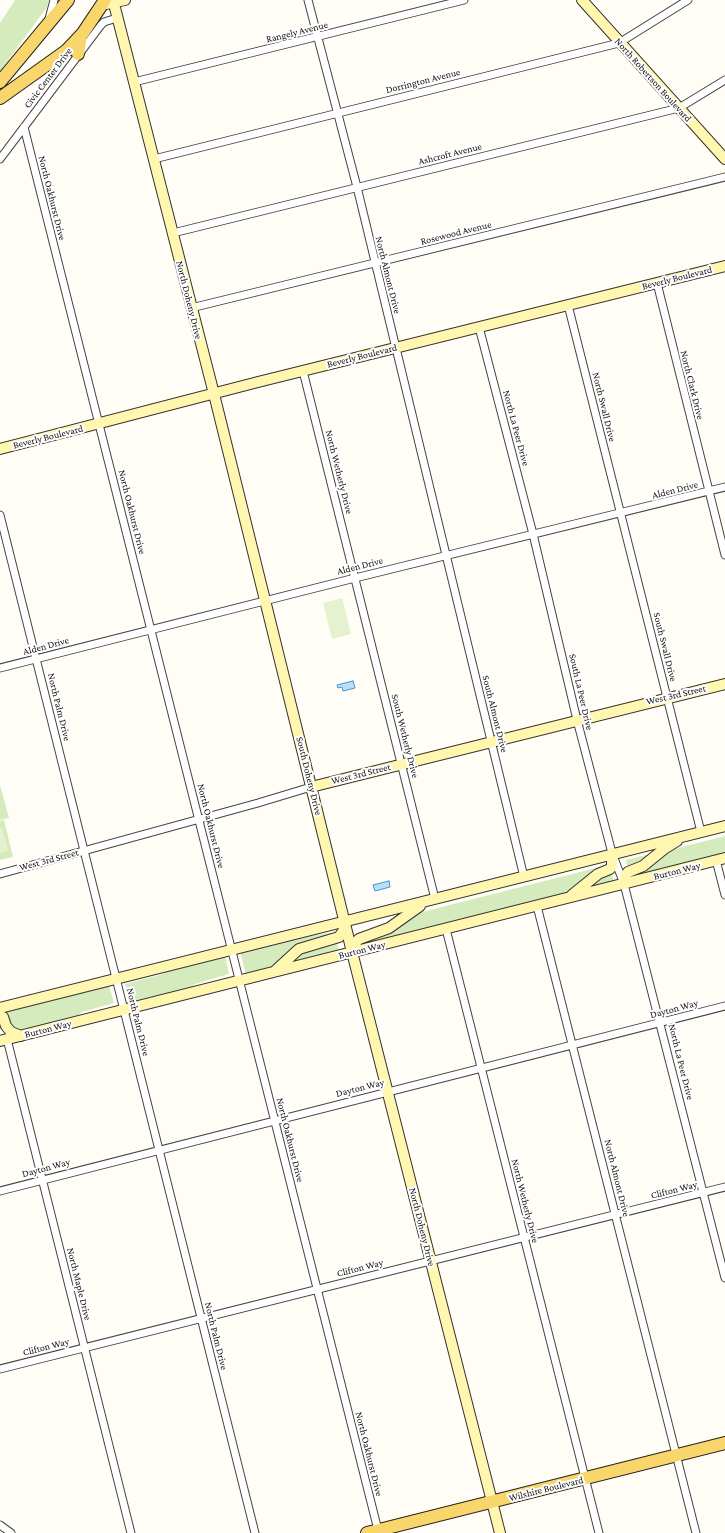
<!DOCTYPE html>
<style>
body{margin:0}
canvas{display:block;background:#fffdf5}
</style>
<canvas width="725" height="1533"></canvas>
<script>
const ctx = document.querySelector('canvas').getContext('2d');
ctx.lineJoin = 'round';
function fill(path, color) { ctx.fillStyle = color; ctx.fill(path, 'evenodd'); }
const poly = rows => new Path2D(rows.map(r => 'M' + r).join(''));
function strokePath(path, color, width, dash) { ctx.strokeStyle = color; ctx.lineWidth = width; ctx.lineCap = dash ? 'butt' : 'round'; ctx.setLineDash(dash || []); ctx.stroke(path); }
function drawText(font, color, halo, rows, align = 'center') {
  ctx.font = font + ' "Crimson Pro",serif'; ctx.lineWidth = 4; ctx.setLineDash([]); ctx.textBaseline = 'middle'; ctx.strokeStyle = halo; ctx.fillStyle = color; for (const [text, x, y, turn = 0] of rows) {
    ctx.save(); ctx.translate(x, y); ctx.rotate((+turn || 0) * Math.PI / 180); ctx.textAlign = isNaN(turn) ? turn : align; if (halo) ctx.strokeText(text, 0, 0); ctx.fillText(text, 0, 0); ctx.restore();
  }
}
const green = poly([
 [15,0,49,0,47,7,0,71,0,23],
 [0,785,9,818,0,820],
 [4,820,13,857,0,860,0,821],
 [725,836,725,854,630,878,630,876,670,850],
 [650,854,651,857,628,869,626,860],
 [608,865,566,894,375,942,364,941,410,915],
 [611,872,614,882,585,889,593,880],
 [330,933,335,935,267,969,246,974,240,952,296,938],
 [336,941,339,950,291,963,299,952],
 [225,956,229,974,195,984,189,988,129,1003,125,984,163,974,171,969],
 [109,985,114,1003,82,1012,78,1016,18,1031,9,1023,6,1011]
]);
const pitch = poly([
 [342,598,351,634,332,639,323,603],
 [0,828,2,828,8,851,0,853]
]);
const water = poly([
 [353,681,355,688,343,691,342,687,338,688,337,685,353,681],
 [389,881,390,887,375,891,373,885,389,881]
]);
const street = poly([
 [308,0,357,187,524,877],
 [49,19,54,0],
 [134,82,464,0],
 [24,127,378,1530],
 [0,159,101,25,104,22,117,18],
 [154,159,619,43,688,0],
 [173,233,679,108,725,80],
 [657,283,725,555],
 [568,305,701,832],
 [191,308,725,177],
 [479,327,533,534,577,720,612,853,624,884,725,1278],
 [303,371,435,899],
 [0,515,255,1533],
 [0,668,355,578,725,487],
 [716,860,725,895],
 [0,874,258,803,311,787],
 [537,906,696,1533],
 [446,929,599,1533],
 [7,1039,131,1533],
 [0,1191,725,1006],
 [0,1369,725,1187],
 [0,1525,11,1533]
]);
const secondary = poly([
 [113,0,214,394,352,952,500,1533],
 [582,0,725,159],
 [106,4,125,0],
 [0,449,258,382,725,266],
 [311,787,725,684],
 [624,884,625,876,628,872,643,866,664,849,677,841],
 [572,895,598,874,610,869,612,866,612,853],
 [352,952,354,944,359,939,389,928,420,906],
 [275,971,299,949,339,937,344,930,345,923],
 [0,1008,725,826],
 [0,1019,3,1017,6,1026,11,1032,21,1036],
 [0,1041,725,858]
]);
const primary = poly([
 [78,54,81,35],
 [0,82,68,0],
 [0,98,66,51,83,33,105,0],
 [367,1533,725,1443]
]);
const streetNames = [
 ["Rangely Avenue",297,32,-14],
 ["Civic Center Drive",48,78,-53],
 ["North Robertson Boulevard",653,80,48],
 ["Dorrington Avenue",423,81,-14],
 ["Ashcroft Avenue",450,154,-14],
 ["North Oakhurst Drive",52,198,76],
 ["Rosewood Avenue",456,233,-14],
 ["North Almont Drive",388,275,76],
 ["Beverly Boulevard",677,278,-14],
 ["North Doheny Drive",189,300,76],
 ["Beverly Boulevard",362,356,-14],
 ["North Clark Drive",692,385,76],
 ["North Swall Drive",604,407,76],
 ["North La Peer Drive",516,428,75],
 ["Beverly Boulevard",48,437,-14],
 ["North Wetherly Drive",339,472,76],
 ["Alden Drive",675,490,-14],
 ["North Oakhurst Drive",132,512,76],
 ["Alden Drive",360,566,-14],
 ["Alden Drive",46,646,-15],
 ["South Swall Drive",665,647,76],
 ["South La Peer Drive",581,692,77],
 ["West 3rd Street",676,695,-13],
 ["North Palm Drive",59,707,76],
 ["South Almont Drive",495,714,76],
 ["South Wetherly Drive",405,736,76],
 ["West 3rd Street",361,774,-14],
 ["South Doheny Drive",309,776,76],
 ["North Oakhurst Drive",211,826,76],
 ["West 3rd Street",49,860,-15],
 ["Burton Way",677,871,-14],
 ["Burton Way",362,950,-14],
 ["Dayton Way",674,1009,-15],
 ["North Palm Drive",138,1022,76],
 ["Burton Way",48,1029,-14],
 ["North La Peer Drive",681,1062,76],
 ["Dayton Way",360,1088,-14],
 ["North Oakhurst Drive",290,1140,76],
 ["Dayton Way",46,1168,-15],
 ["North Almont Drive",617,1178,76],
 ["Clifton Way",674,1190,-14],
 ["North Wetherly Drive",525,1201,76],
 ["North Doheny Drive",422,1227,76],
 ["Clifton Way",360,1268,-14],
 ["North Maple Drive",79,1284,76],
 ["North Palm Drive",216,1336,76],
 ["Clifton Way",46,1347,-14],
 ["North Oakhurst Drive",369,1454,76],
 ["Wilshire Boulevard",546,1489,-14]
];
fill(green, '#d5ebbd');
fill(pitch, '#e6f2cf');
fill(water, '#b9e0f7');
strokePath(water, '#3f96cf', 1);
strokePath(street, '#444', 9);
strokePath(secondary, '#333', 12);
strokePath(primary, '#222', 14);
strokePath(street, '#fff', 7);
strokePath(secondary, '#fff6b0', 10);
strokePath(primary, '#f9d66b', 12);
drawText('10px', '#111', '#fff', streetNames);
</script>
